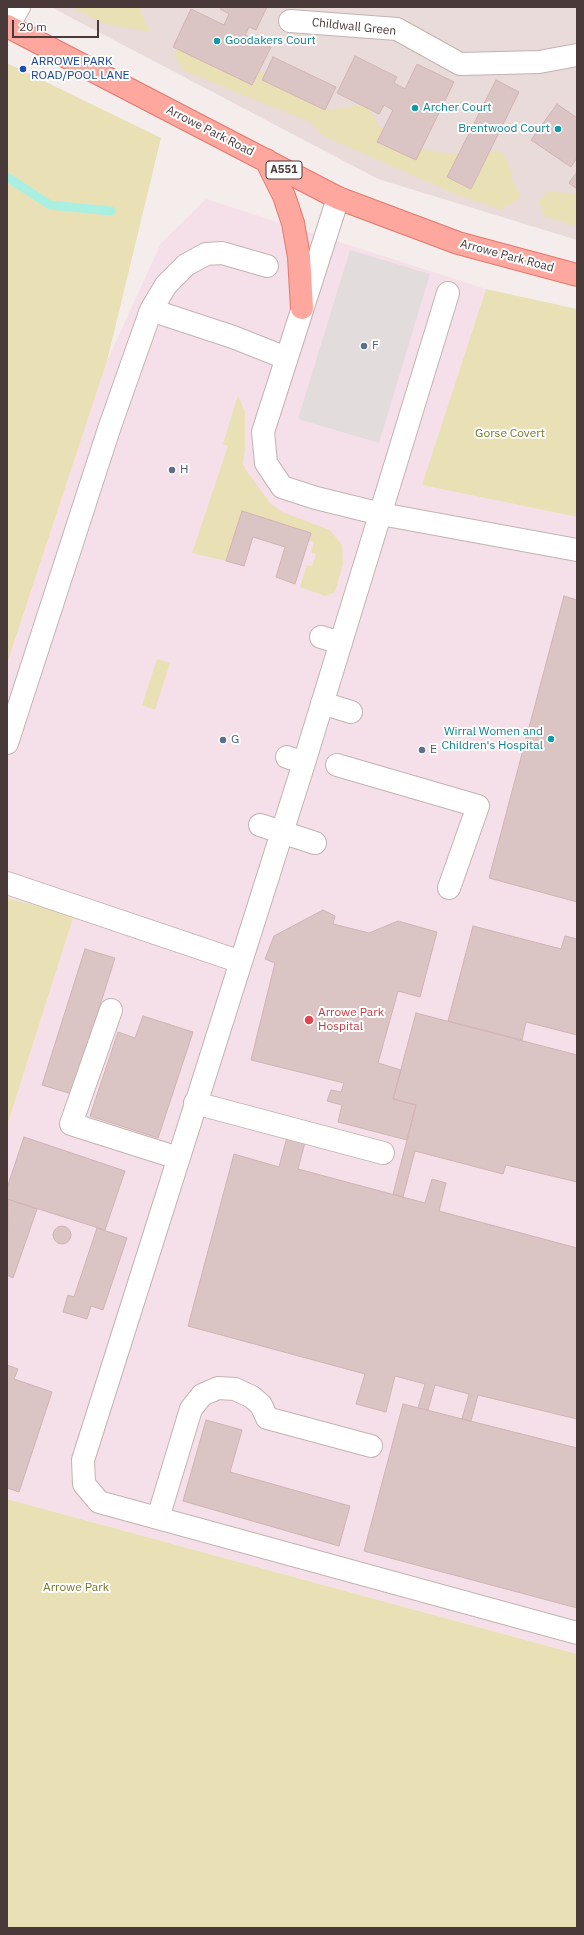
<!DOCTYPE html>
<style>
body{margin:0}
#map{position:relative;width:584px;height:1935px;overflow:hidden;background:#f5edec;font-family:"IBM Plex Sans",sans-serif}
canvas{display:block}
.frame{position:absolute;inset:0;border:8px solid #4a3939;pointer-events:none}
.scale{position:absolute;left:12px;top:20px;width:87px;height:18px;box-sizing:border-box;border:2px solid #4a3939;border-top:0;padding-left:5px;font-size:12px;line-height:14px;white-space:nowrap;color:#4a3939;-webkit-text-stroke:3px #fff;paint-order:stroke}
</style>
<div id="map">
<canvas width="584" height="1935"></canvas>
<div class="frame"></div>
<div class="scale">20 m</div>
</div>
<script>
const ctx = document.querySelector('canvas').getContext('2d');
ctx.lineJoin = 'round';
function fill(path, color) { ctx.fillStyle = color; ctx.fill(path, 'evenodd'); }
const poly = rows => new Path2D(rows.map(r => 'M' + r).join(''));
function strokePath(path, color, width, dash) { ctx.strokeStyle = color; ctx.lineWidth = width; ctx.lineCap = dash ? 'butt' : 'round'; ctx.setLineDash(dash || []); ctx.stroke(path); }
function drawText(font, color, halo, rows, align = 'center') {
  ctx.font = font + ' "IBM Plex Sans",sans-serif'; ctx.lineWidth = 4; ctx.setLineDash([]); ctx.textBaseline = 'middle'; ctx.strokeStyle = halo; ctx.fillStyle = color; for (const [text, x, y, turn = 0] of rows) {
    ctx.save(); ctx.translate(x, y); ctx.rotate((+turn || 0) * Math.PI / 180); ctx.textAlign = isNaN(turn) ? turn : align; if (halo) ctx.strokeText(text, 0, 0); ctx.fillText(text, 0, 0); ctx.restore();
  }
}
const residential = poly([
 [51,7,577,7,577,240,378,179]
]);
const medical = poly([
 [206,199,486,289,423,485,577,517,577,1654,7,1499,7,1126,74,915,7,898,7,664,107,361,161,243]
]);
const green = poly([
 [72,7,139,7,150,32,104,24],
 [184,40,222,57,288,82,330,110,365,104,380,127,424,149,449,154,481,148,502,153,509,164,513,181,521,197,501,210,455,194,324,136,310,122,184,71,174,54],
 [7,63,161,138,107,361,7,664],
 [548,191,577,194,577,227,544,216,539,201],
 [486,289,577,309,577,517,422,485],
 [238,395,245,413,245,449,243,464,246,470,270,503,282,512,330,530,342,545,343,564,335,592,325,596,300,587,307,565,312,566,316,554,311,553,314,542,308,541,311,533,242,512,226,561,192,553,228,446,223,444],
 [157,659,170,663,155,710,142,705],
 [7,898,74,915,7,1126],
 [7,1499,577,1654,577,1928,7,1928]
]);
const parking = poly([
 [350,250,430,274,379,443,298,419]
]);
const stream = poly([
 [7,177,50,205,111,211]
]);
const building = poly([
 [221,7,267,7,256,30,249,27,245,35,271,47,252,85,173,47,191,9,224,25,229,14,220,9,221,7],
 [355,56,397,77,394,83,405,89,417,64,454,82,416,160,377,142,393,110,384,105,379,114,337,93,355,56],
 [273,57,336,87,325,110,262,80,273,57],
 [496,80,519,92,471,189,447,177,496,80],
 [557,104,577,118,577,158,571,167,531,140,557,104],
 [577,172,577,189,569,183,577,172],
 [242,511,311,533,295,584,276,577,285,547,253,537,244,566,226,561,242,511],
 [564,596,577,600,577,902,489,878,564,596],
 [323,910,335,916,333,924,369,933,398,921,437,932,420,997,398,991,378,1063,401,1070,393,1099,416,1105,407,1140,338,1122,342,1105,327,1101,331,1090,341,1092,344,1083,251,1060,275,963,265,959,274,936,323,910],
 [473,926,561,949,565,936,577,939,577,1035,526,1022,522,1040,448,1021,473,926],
 [85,949,115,958,72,1094,42,1085,85,949],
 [416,1013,577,1055,577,1182,506,1165,503,1174,415,1151,403,1197,393,1194,416,1105,393,1099,416,1013],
 [143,1016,193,1032,158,1138,90,1116,118,1032,135,1038,143,1016],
 [24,1137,125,1171,105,1230,7,1199,7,1188,24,1137],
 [287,1137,305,1142,298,1169,425,1203,432,1179,446,1183,439,1211,577,1248,577,1419,478,1395,471,1421,462,1419,469,1394,435,1385,428,1410,418,1408,425,1384,395,1376,386,1412,356,1404,365,1374,188,1326,234,1154,279,1167,287,1137],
 [8,1199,37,1209,13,1278,7,1275,8,1199],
 '53 1235a9 9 0 1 1 18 0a9 9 0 1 1-18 0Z',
 [97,1228,127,1238,103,1310,91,1306,87,1319,63,1312,68,1295,74,1297,97,1228],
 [7,1365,18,1369,14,1379,52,1392,19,1492,7,1488,7,1365],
 [403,1404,577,1448,577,1608,364,1551,403,1404],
 [206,1420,242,1430,230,1472,350,1506,339,1546,183,1501,206,1420]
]);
const minor = poly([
 [290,21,397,29,460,64,539,62,577,55],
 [8,26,19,7],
 [338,198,263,432,266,463,282,487,316,498,381,514,577,550],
 [448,293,304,763,83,1460,84,1484,99,1502,577,1633],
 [151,310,233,337,286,358],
 [321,637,341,643],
 [322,703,351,712],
 [7,743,109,429,151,310,166,285,186,265,206,254,222,253,267,266],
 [287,757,304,763],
 [337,765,478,806,449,888],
 [260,825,315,843],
 [7,883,241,962],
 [111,1010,71,1124,178,1158],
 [195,1103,383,1153],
 [158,1518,191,1409,202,1395,218,1388,235,1389,252,1397,261,1405,267,1418,371,1446]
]);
const major = poly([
 [7,26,338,198,458,243,577,275],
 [266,160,284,196,293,223,299,257,302,308]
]);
const markers = [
 [217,41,4,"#0f9aa8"],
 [23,69,4,"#1a4fb4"],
 [415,108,4,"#0f9aa8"],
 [558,129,4,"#0f9aa8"],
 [364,346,4,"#5c6f8a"],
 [172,470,4,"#5c6f8a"],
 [551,739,4,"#0f9aa8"],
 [223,740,4,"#5c6f8a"],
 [422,750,4,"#5c6f8a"],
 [309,1020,5,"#e0444e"]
];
const shields = [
 [284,170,36]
];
const shieldNames = [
 ["A551",284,170]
];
const streetNames = [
 ["Childwall Green",354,27,6],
 ["Arrowe Park Road",210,131,27],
 ["Arrowe Park Road",507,256,15]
];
const cultureNames = [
 ["Goodakers Court",225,41],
 ["Archer Court",423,108],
 ["Brentwood Court",550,129,"right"],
 ["Wirral Women and",543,732,"right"],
 ["Children's Hospital",543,746,"right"]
];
const transitNames = [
 ["ARROWE PARK",31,62],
 ["ROAD/POOL LANE",31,76]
];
const serviceNames = [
 ["F",372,346],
 ["H",180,470],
 ["G",231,740],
 ["E",430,750]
];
const parkNames = [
 ["Gorse Covert",510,434],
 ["Arrowe Park",76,1588]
];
const healthNames = [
 ["Arrowe Park",318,1013],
 ["Hospital",318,1027]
];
fill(residential, '#e9dbda');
fill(medical, '#f5e0ea');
fill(green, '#e9e0b6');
fill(parking, '#e2dcdc');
strokePath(stream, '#aaf0e2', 9);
fill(building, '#dac4c4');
strokePath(building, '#d2b4b4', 1);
strokePath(minor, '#c4b2b1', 24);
strokePath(major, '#e3776c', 24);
strokePath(minor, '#fff', 22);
strokePath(major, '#fda79e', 22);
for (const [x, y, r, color] of markers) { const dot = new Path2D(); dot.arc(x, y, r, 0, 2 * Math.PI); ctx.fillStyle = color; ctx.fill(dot); strokePath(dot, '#fff', 1.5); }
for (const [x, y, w] of shields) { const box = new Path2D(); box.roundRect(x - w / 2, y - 9, w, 18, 3); ctx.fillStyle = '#fff'; ctx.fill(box); strokePath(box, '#4a3939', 1); }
drawText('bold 11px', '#4a3939', null, shieldNames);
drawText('12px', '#4a3939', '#fff', streetNames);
drawText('12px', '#0d838f', '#fff', cultureNames, 'left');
drawText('12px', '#164399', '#fff', transitNames, 'left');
drawText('12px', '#4e5e75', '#fff', serviceNames, 'left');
drawText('12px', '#77772b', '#fff', parkNames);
drawText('12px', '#be3a42', '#fff', healthNames, 'left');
</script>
